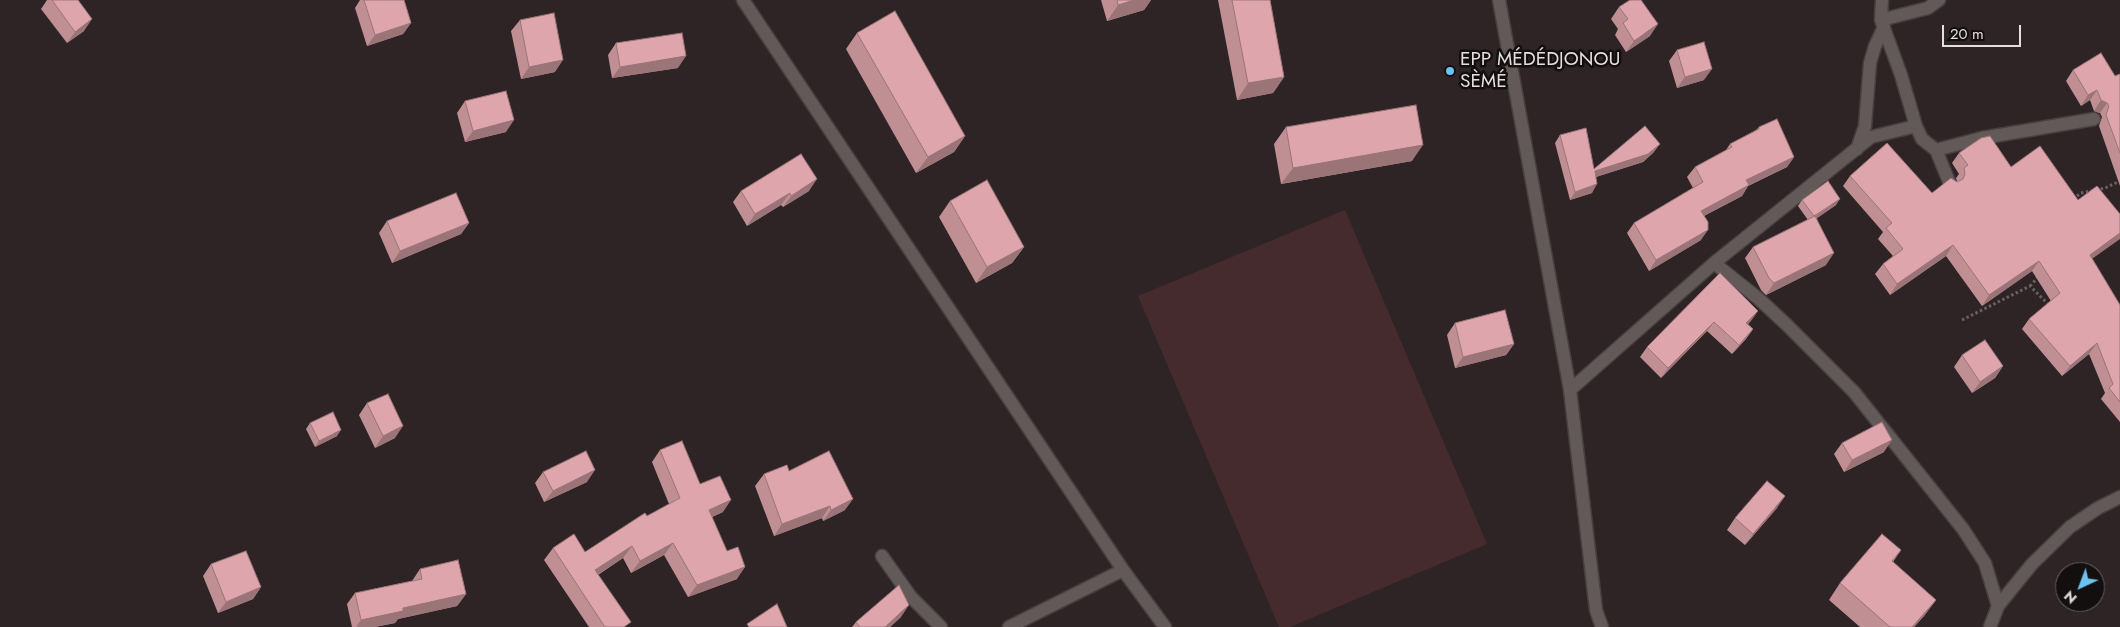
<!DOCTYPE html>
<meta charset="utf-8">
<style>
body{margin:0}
#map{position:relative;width:2120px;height:627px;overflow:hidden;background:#2e2425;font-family:Jost,sans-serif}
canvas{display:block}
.north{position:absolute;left:2055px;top:562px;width:50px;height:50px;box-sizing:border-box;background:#130f0f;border:1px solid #676262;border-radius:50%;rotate:223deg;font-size:14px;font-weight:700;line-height:20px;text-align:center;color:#e4dede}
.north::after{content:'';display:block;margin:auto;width:18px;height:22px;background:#6ac3f1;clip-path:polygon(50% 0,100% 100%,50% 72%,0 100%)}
.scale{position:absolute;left:1942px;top:25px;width:79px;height:22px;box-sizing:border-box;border:2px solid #e4dede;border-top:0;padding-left:6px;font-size:15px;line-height:18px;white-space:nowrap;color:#e4dede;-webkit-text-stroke:4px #130f0f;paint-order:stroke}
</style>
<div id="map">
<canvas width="2120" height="627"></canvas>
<div class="north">N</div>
<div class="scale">20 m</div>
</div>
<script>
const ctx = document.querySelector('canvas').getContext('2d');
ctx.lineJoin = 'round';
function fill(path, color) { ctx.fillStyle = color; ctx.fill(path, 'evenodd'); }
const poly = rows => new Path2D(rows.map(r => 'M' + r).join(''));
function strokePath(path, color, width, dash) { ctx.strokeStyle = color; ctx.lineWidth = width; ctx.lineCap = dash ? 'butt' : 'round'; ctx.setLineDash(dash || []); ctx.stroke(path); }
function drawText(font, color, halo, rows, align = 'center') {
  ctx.font = font + ' Jost,sans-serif'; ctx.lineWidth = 5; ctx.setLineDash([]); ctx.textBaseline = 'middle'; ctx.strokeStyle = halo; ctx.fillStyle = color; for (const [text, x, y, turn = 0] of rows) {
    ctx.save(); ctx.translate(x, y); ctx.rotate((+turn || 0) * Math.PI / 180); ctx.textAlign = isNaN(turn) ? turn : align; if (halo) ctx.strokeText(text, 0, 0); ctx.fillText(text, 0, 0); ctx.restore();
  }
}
const green = poly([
 [1345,210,1487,544,1290,627,1279,627,1138,296]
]);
const path = poly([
 [2073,199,2081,193,2105,188,2120,181],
 [2030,286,2038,277],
 [1962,320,2030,286,2049,305]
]);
const minor = poly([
 [743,0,1123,570,1165,627],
 [1499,0,1570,390,1596,610,1602,627],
 [1882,0,1881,20,1901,75,1916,126,1922,139,1936,150,1950,184],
 [1881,20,1928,8,1939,0],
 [1857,149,1865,126,1870,63,1875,46,1884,27],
 [1936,150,1982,138,2094,119],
 [1714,263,1759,299,1787,325,1854,392,1963,529,1985,563,1998,606],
 [1570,390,1714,263,1871,137,1916,126],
 [882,556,911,597,941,627],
 [1009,627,1123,570],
 [1990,627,1998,606,2032,564,2070,527,2098,508,2120,497]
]);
const wall = poly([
 [47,0,78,0,84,31,67,43,41,9],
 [360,0,404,0,411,23,403,34,367,46,355,8],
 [1101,0,1151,0,1144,10,1107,21],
 [1218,0,1270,0,1284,77,1273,93,1237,100],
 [1619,7,1650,36,1626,52,1615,35,1618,29,1611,19],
 [520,20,555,72,521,79,511,31],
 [857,33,965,136,954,152,916,173,846,49],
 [616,43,678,68,612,78,608,55],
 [1677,50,1704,80,1677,88,1669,61],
 [2073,70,2115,76,2120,74,2120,186,2099,126,2102,117,2100,113,2094,111,2090,100,2081,106,2066,81],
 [465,101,506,132,465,142,457,113],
 [1286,127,1412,161,1281,184,1274,144],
 [1759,127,1794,157,1787,167,1748,186,1742,196,1704,216,1701,240,1649,271,1627,233,1634,223,1693,188,1687,177,1695,167,1726,150,1730,144,1756,130],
 [1560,135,1594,169,1654,152,1643,162,1596,177,1592,193,1570,200,1555,143],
 [1959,153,2011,167,2092,259,2120,305,2120,422,2101,399,2105,393,2089,354,2062,376,2022,329,2029,319,2051,301,2032,271,1982,306,1946,256,1890,295,1875,274,1883,264,1893,256,1878,239,1883,232,1843,186,1850,176,1932,193,1957,181,1956,178,1959,174,1952,163],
 [741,191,809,191,783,207,781,205,747,226,733,202],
 [1802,200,1836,205,1817,218,1826,265,1766,295,1761,290,1745,258,1753,247,1808,220,1798,206],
 [950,201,1024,247,1012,263,976,283,939,217],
 [387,221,469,223,461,234,392,263,379,233],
 [1720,273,1758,311,1748,324,1753,329,1746,339,1732,354,1707,331,1661,378,1640,357,1647,347],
 [1455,323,1514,344,1506,355,1455,368,1447,335],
 [1962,355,2003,366,1995,378,1972,393,1954,367],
 [367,403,395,438,375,448,359,415],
 [310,423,337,436,315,447,306,429],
 [1842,443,1884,452,1844,472,1834,454],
 [660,450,700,484,723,512,712,517,737,579,688,597,664,555,631,573,623,558,598,575,624,627,589,627,544,560,553,548,585,552,669,504,652,462],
 [789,471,845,510,823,521,822,518,774,536,755,486,764,474],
 [543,472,587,482,544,502,535,483],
 [1777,508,1745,545,1727,530,1735,518],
 [1901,550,1893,562,1936,600,1924,616,1914,627,1860,627,1829,600,1840,583],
 [211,564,261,587,253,599,218,613,203,576],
 [420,569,466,594,457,606,398,619,395,623,375,627,352,627,347,604,355,593,412,581],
 [901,617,890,627,852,627,856,622]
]);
const shadedWall = poly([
 [1134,0,1151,0,1144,10,1107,21,1118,5],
 [92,19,84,31,67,43,75,32],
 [411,23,403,34,367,46,375,35],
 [1658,24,1650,36,1626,52,1634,41],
 [686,56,678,68,612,78,620,67],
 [563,60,555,72,521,79,529,67],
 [1712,69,1704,80,1677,88,1685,77],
 [1284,77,1273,93,1237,100,1248,83],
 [2097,90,2090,100,2081,106,2088,95],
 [2101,100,2107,103,2100,113,2094,111],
 [514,120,506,132,465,142,473,131],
 [965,136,954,152,916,173,928,157],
 [1660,144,1654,152,1643,162,1589,179,1595,171],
 [1423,145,1412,161,1281,184,1293,168],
 [1794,157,1787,167,1748,186,1742,196,1694,221,1701,211,1746,180],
 [817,179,809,191,783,207,791,196],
 [1597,184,1592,193,1570,200,1575,192],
 [790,193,781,205,747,226,755,214],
 [1840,199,1836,205,1810,223,1814,217],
 [469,223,461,234,392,263,400,251],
 [1708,230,1701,240,1649,271,1656,260],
 [2120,233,2120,239,2082,266,2090,255],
 [1953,245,1946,256,1890,295,1897,284],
 [1024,247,1012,263,976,283,987,267],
 [1834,253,1826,265,1766,295,1774,283],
 [2039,261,2032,271,1982,306,1989,295],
 [1758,311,1751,321,1739,333,1746,323],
 [1714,322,1707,331,1661,378,1668,368],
 [1753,329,1746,339,1732,354,1739,345],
 [2097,343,2089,354,2062,376,2070,366],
 [1514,344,1506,355,1455,368,1463,357],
 [2003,366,1995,378,1972,393,1980,382],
 [403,426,395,438,375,448,383,436],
 [341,430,337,436,315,447,319,441],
 [1892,440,1884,452,1844,472,1852,460],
 [595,470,587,482,544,502,553,491],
 [1785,496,1777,508,1745,545,1753,534],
 [853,499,845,510,823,521,831,510],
 [731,500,723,512,701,522,709,510],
 [830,506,822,518,774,536,782,524],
 [673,543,664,555,631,573,640,561],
 [632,546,623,558,586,582,595,570],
 [745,567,737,579,688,597,697,585],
 [261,587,253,599,218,613,226,602],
 [466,594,457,606,398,619,395,623,375,627,356,627,361,620,403,608],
 [1936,600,1924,616,1914,627,1912,627],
 [909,605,901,617,890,627,885,627]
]);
const building = poly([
 [52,0,78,0,92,19,75,32,52,0],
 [364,0,404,0,411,23,375,35,364,0],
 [1117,0,1134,0,1118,5,1117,0],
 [1232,0,1270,0,1284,77,1248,83,1232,0],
 [1630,0,1641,0,1658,24,1634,41,1623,23,1628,19,1619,7,1630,0],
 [895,11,965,136,928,157,857,33,895,11],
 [554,13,563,60,529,67,520,20,554,13],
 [682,33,686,56,620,67,616,43,682,33],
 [1704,42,1712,69,1685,77,1677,50,1704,42],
 [2101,53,2115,76,2120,74,2120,153,2106,115,2109,106,2107,103,2101,100,2097,90,2088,95,2073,70,2101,53],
 [506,91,514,120,473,131,465,101,506,91],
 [1416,105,1423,145,1293,168,1286,127,1416,105],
 [1777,119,1794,157,1746,180,1749,185,1701,211,1708,222,1708,230,1656,260,1634,223,1703,182,1695,167,1732,147,1730,144,1759,129,1759,127,1777,119],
 [1645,126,1660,144,1648,154,1595,171,1597,184,1575,192,1560,135,1586,128,1594,169,1645,126],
 [1990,136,2011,167,2040,146,2078,200,2097,186,2120,214,2120,233,2090,255,2120,305,2120,402,2109,388,2113,384,2097,343,2070,366,2029,319,2060,293,2039,261,1989,295,1953,245,1897,284,1883,264,1903,249,1886,228,1892,223,1850,176,1887,143,1932,193,1951,178,1957,182,1963,179,1965,174,1964,168,1968,165,1959,153,1981,138,1990,136],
 [801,154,817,179,791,196,790,193,755,214,741,191,801,154],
 [987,180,1024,247,987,267,950,201,987,180],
 [1828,181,1840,199,1814,216,1802,200,1828,181],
 [456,193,469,223,400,251,387,221,456,193],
 [1815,216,1834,253,1774,283,1769,278,1753,247,1815,216],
 [1720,273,1758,311,1746,323,1753,329,1739,345,1714,322,1668,368,1647,347,1720,273],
 [1505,310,1514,344,1463,357,1455,323,1505,310],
 [1985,340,2003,366,1980,382,1962,355,1985,340],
 [388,394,403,426,383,436,367,403,388,394],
 [333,412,341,430,319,441,310,423,333,412],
 [1882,422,1892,440,1852,460,1842,443,1882,422],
 [682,441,700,484,720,476,731,500,709,510,727,551,738,547,745,567,697,585,673,543,640,561,632,546,595,570,631,622,624,627,605,627,553,548,574,534,585,552,645,513,647,516,680,498,660,450,682,441],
 [586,451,595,470,553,491,543,472,586,451],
 [829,451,853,499,831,510,830,506,782,524,764,474,787,465,789,471,829,451],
 [1767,481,1785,496,1753,534,1735,518,1767,481],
 [1882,534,1901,550,1892,561,1936,600,1912,627,1890,627,1840,583,1882,534],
 [246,551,261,587,226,602,211,564,246,551],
 [458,560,466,594,403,608,403,611,361,620,355,593,422,579,420,569,458,560],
 [899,585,909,605,885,627,860,627,856,622,899,585],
 [777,604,787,627,749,627,747,624,777,604]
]);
const markers = [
 [1450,71,5,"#6ac3f1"]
];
const poiNames = [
 ["EPP MÉDÉDJONOU",1460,60],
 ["SÈMÉ",1460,82]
];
fill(green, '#462b2e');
strokePath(minor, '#474040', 15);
strokePath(path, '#696061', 3, [2.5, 2.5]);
strokePath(minor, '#635959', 12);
fill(wall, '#bf8f94');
fill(shadedWall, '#9b7478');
fill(building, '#dea6ac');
strokePath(building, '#9b7478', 1);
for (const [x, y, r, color] of markers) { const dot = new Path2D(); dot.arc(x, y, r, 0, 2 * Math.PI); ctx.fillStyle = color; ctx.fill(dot); strokePath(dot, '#130f0f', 2); }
drawText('19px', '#e4dede', '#130f0f', poiNames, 'left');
</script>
